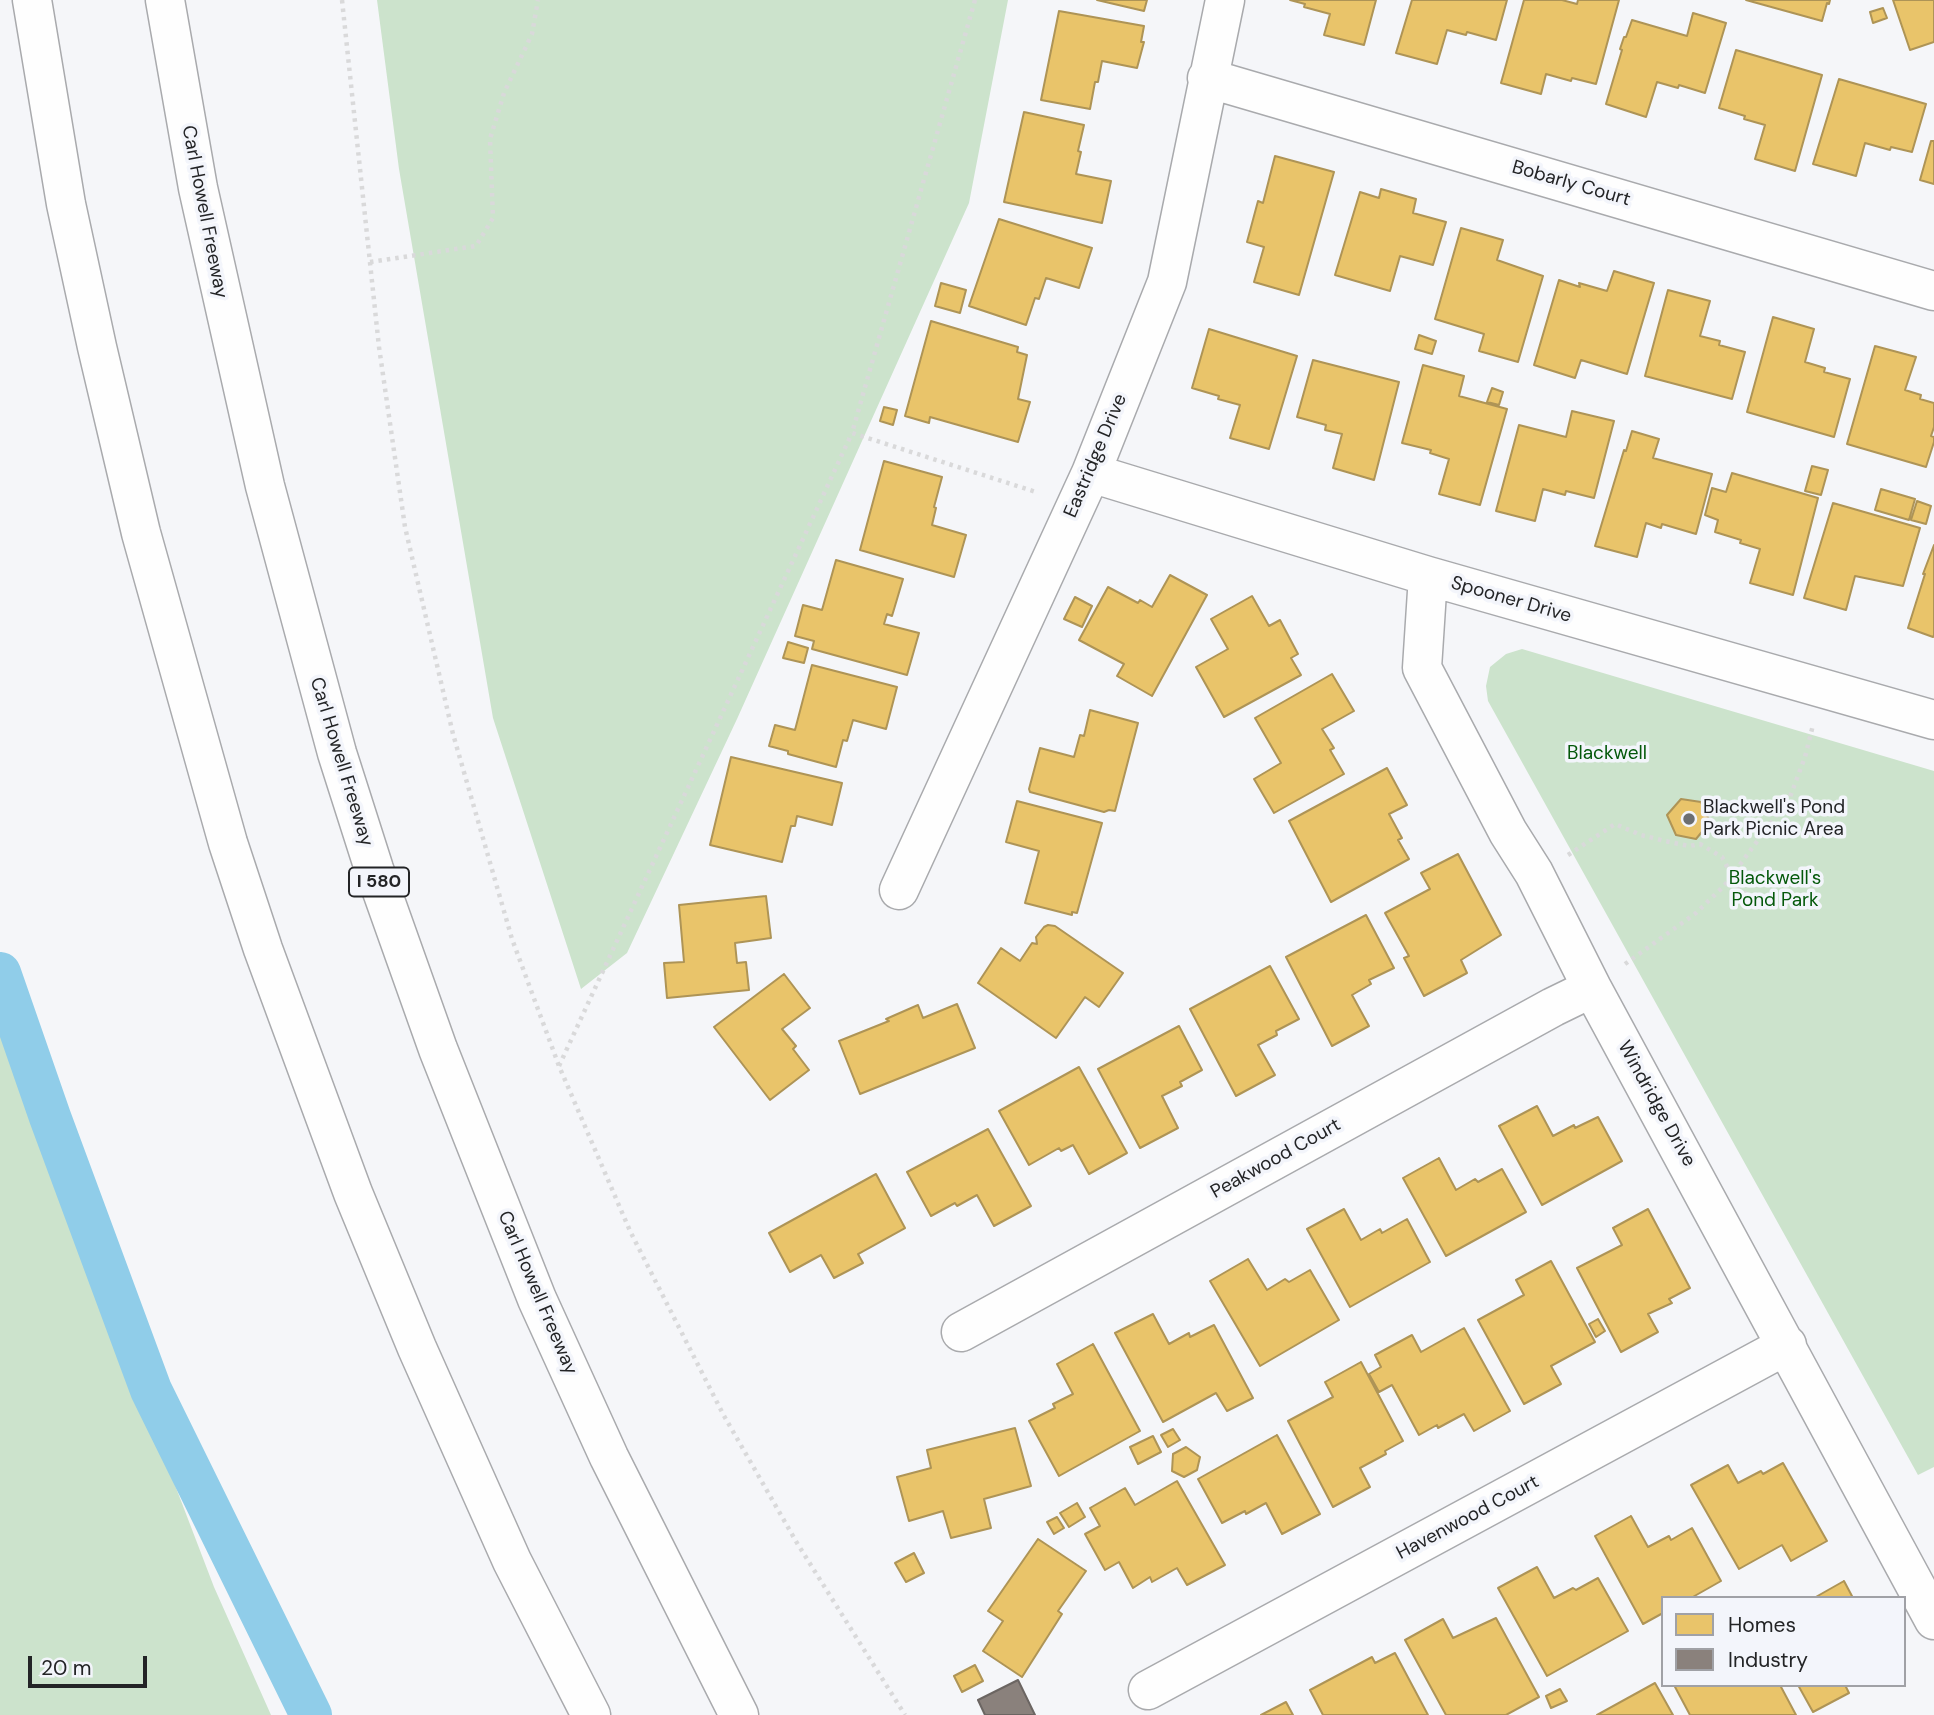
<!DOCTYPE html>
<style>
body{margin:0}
#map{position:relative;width:1934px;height:1715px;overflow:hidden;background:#f5f6f9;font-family:"DM Sans",sans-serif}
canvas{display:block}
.legend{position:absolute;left:1661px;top:1596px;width:245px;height:91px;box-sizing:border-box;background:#f3f5fb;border:2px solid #a0a1a6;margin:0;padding:9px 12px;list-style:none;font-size:21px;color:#232426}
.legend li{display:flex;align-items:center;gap:14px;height:35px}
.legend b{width:35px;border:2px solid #a0a1a6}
.scale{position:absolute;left:28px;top:1656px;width:119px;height:32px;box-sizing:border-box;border:4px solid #232426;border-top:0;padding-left:9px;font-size:21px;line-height:24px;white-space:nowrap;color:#232426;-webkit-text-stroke:5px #f3f5fb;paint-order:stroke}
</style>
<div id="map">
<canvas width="1934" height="1715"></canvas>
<ul class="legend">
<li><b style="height:19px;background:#e9c46a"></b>Homes</li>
<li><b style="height:19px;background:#8a817c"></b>Industry</li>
</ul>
<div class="scale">20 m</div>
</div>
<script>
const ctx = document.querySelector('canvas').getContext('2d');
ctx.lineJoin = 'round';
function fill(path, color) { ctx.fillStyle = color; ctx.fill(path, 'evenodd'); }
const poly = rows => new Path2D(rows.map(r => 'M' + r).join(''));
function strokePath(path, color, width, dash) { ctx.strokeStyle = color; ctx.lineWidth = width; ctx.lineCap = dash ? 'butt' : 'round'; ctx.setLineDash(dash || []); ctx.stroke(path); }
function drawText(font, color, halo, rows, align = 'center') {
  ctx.font = font + ' "DM Sans",sans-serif'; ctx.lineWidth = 7; ctx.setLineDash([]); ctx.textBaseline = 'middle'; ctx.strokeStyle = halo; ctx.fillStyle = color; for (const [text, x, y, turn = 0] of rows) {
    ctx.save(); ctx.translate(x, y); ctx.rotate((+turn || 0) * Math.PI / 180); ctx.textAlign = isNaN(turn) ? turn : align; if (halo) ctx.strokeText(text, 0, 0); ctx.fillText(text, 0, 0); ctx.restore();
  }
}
const green = poly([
 [377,0,1008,0,969,203,737,719,627,953,581,989,493,718,399,169],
 [1522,649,1934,771,1934,1467,1918,1475,1488,701,1486,686,1490,667,1506,654],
 [0,1028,214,1587,271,1715,0,1715]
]);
const homes = poly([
 [1097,0,1147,0,1144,11,1097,0],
 [1290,0,1376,0,1364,45,1324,35,1330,14,1304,7,1305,4,1290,0],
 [1412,0,1507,0,1496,40,1467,32,1466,35,1447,30,1437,64,1396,53,1412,0],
 [1524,0,1562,0,1577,4,1578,0,1619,0,1596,84,1572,78,1571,81,1546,74,1541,94,1501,83,1524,0],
 [1746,0,1830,0,1829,4,1827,3,1822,21,1746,0],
 [1893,0,1934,0,1934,42,1910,50,1893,0],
 [1883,8,1887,18,1873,23,1870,12,1883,8],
 [1059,11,1144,26,1141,42,1144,42,1137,68,1102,61,1098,82,1095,82,1090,109,1041,100,1059,11],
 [1693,13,1726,23,1705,93,1679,85,1678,88,1657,82,1646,117,1606,104,1622,50,1620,49,1624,37,1626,37,1632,20,1687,36,1693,13],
 [1736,50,1822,75,1795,171,1755,159,1765,125,1744,119,1745,116,1719,108,1736,50],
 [1839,79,1926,104,1912,152,1891,147,1890,150,1865,143,1856,176,1813,164,1839,79],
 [1024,112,1084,125,1078,151,1081,152,1076,174,1111,181,1102,223,1004,202,1024,112],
 [1931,141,1934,141,1934,184,1920,180,1931,141],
 [1275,156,1334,172,1299,295,1254,282,1264,247,1247,242,1258,201,1263,203,1275,156],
 [1381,189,1416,199,1413,213,1446,222,1433,265,1400,256,1390,291,1335,275,1360,192,1379,198,1381,189],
 [999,219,1092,248,1079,288,1046,278,1039,299,1035,298,1026,325,969,306,999,219],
 [1461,228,1503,240,1497,260,1543,276,1518,362,1479,351,1484,334,1435,319,1461,228],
 [1614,271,1654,283,1627,374,1581,360,1575,378,1534,365,1559,280,1580,287,1579,283,1607,291,1614,271],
 [941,283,966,290,960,313,935,306,941,283],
 [1668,290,1710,301,1700,336,1720,341,1719,345,1745,352,1732,399,1645,376,1668,290],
 [1773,317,1814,329,1805,362,1825,368,1824,372,1850,379,1834,437,1747,412,1773,317],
 [931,321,1018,347,1017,352,1027,355,1018,399,1030,402,1018,442,930,417,929,423,905,416,931,321],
 [1209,329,1297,356,1269,449,1230,438,1240,405,1218,399,1219,396,1192,388,1209,329],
 [1419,335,1436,341,1432,354,1415,349,1419,335],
 [1875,346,1916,357,1905,390,1921,395,1920,399,1934,403,1934,427,1931,436,1934,437,1934,442,1926,467,1847,444,1875,346],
 [1313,360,1399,382,1374,480,1333,468,1342,434,1325,430,1326,425,1297,417,1313,360],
 [1423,365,1464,376,1459,396,1507,409,1480,505,1439,494,1449,459,1430,453,1431,450,1402,443,1423,365],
 [1492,388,1503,392,1499,405,1487,402,1492,388],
 [884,407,897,410,893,425,880,421,884,407],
 [1572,411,1614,421,1594,498,1566,491,1565,495,1543,489,1535,521,1496,511,1519,425,1566,437,1572,411],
 [1632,431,1659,439,1653,458,1712,474,1696,534,1662,524,1661,528,1646,523,1637,557,1595,546,1624,450,1626,451,1632,431],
 [884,461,942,477,934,507,936,508,932,525,966,535,954,577,860,550,884,461],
 [1812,466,1828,470,1821,495,1805,491,1812,466],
 [1732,473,1818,498,1793,595,1750,583,1760,549,1740,543,1741,540,1715,532,1718,520,1705,515,1712,488,1726,492,1732,473],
 [1881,489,1915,499,1909,520,1875,510,1881,489],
 [1917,501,1931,506,1926,524,1911,520,1917,501],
 [1833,503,1920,528,1903,586,1855,576,1846,610,1804,598,1833,503],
 [1934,545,1934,635,1933,637,1908,628,1925,574,1923,574,1934,545],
 [836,560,903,579,892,616,887,614,884,624,919,633,907,675,812,649,814,641,795,636,803,605,822,610,836,560],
 [1170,575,1207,595,1152,696,1117,676,1124,664,1079,640,1108,587,1138,603,1140,600,1152,607,1170,575],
 [1252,596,1269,626,1280,620,1298,654,1291,658,1301,675,1224,717,1196,667,1228,649,1211,619,1252,596],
 [1075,597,1092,606,1082,627,1064,619,1075,597],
 [788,642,808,648,804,663,783,658,788,642],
 [812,665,897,687,886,729,853,720,847,741,843,740,836,767,788,754,788,751,769,746,775,725,795,730,812,665],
 [1332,674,1354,711,1322,729,1334,748,1330,750,1344,774,1274,813,1254,779,1281,763,1255,718,1332,674],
 [1090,710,1138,723,1115,811,1109,810,1104,812,1030,792,1029,789,1040,748,1074,757,1080,735,1084,736,1090,710],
 [731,757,842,783,832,825,797,816,795,826,791,826,782,862,710,845,731,757],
 [1387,768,1407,805,1389,814,1402,838,1398,840,1409,859,1331,902,1289,821,1387,768],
 [1681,799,1701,802,1710,822,1696,839,1676,835,1667,815,1681,799],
 [1017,801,1102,823,1077,913,1072,912,1072,915,1025,903,1039,851,1006,842,1017,801],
 [1458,854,1501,935,1461,960,1467,973,1424,996,1404,958,1409,956,1385,913,1430,889,1421,873,1458,854],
 [766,896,771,938,735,943,737,963,746,962,749,990,667,998,664,963,684,962,679,905,766,896],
 [1366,915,1394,968,1369,980,1371,984,1352,995,1369,1026,1332,1046,1286,957,1366,915],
 [1048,925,1055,926,1123,973,1099,1007,1085,997,1056,1038,978,983,1001,948,1020,961,1032,943,1037,944,1036,937,1044,927,1048,925],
 [1270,966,1299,1019,1276,1031,1277,1035,1258,1045,1275,1075,1236,1096,1190,1009,1270,966],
 [784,974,810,1008,782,1029,796,1046,793,1049,809,1070,770,1100,714,1027,784,974],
 [957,1004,975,1048,860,1094,839,1041,889,1021,886,1019,918,1005,923,1018,957,1004],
 [1179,1026,1202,1070,1180,1082,1182,1086,1162,1096,1178,1128,1140,1148,1098,1069,1179,1026],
 [1079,1067,1127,1153,1089,1174,1073,1145,1061,1151,1059,1148,1029,1165,999,1111,1079,1067],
 [1537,1106,1553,1136,1574,1125,1575,1128,1598,1117,1622,1161,1542,1205,1499,1126,1537,1106],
 [988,1129,1031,1206,994,1226,977,1195,957,1206,955,1203,931,1216,907,1172,988,1129],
 [1439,1158,1456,1190,1475,1179,1478,1182,1502,1169,1526,1212,1446,1256,1403,1178,1439,1158],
 [876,1174,905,1228,858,1254,863,1263,834,1278,821,1255,790,1272,769,1233,876,1174],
 [1344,1209,1361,1240,1380,1229,1382,1233,1407,1219,1430,1262,1350,1307,1307,1229,1344,1209],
 [1648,1209,1690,1288,1669,1299,1672,1303,1648,1314,1658,1332,1621,1352,1577,1268,1622,1245,1613,1228,1648,1209],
 [1248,1259,1267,1290,1285,1279,1289,1282,1310,1270,1339,1320,1260,1366,1210,1281,1248,1259],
 [1551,1261,1595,1342,1551,1366,1561,1384,1524,1404,1478,1320,1524,1295,1516,1280,1551,1261],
 [1153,1314,1169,1344,1189,1333,1190,1337,1214,1325,1253,1398,1227,1411,1216,1393,1163,1422,1115,1333,1153,1314],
 [1598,1319,1605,1331,1596,1337,1589,1324,1598,1319],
 [1464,1328,1510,1411,1474,1431,1464,1414,1438,1428,1437,1425,1419,1435,1392,1385,1379,1392,1369,1374,1381,1367,1375,1355,1412,1335,1421,1352,1464,1328],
 [1093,1344,1140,1431,1059,1476,1029,1421,1055,1408,1053,1404,1073,1394,1057,1364,1093,1344],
 [1361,1362,1403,1441,1385,1451,1386,1454,1360,1468,1370,1487,1333,1507,1288,1421,1333,1397,1325,1382,1361,1362],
 [1015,1428,1031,1486,984,1499,991,1528,951,1538,943,1511,909,1521,897,1477,931,1468,927,1450,1015,1428],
 [1173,1429,1180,1440,1168,1447,1161,1435,1173,1429],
 [1277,1435,1320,1514,1282,1534,1266,1503,1246,1514,1245,1511,1222,1523,1198,1479,1277,1435],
 [1153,1436,1161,1452,1138,1464,1130,1447,1153,1436],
 [1186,1447,1200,1457,1197,1470,1184,1477,1172,1471,1173,1454,1186,1447],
 [1783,1463,1827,1541,1791,1561,1782,1545,1739,1569,1691,1485,1728,1465,1738,1483,1761,1471,1763,1474,1783,1463],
 [1177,1481,1225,1565,1187,1585,1177,1568,1152,1582,1150,1577,1133,1588,1119,1562,1105,1570,1085,1534,1100,1526,1090,1508,1125,1488,1135,1505,1177,1481],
 [1077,1503,1085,1517,1069,1527,1060,1513,1077,1503],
 [1631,1516,1648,1547,1669,1536,1671,1540,1692,1528,1721,1581,1691,1598,1663,1598,1663,1613,1643,1624,1595,1536,1631,1516],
 [1057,1517,1064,1528,1054,1534,1047,1522,1057,1517],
 [1038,1539,1086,1571,1058,1611,1062,1614,1022,1677,983,1651,1003,1621,988,1611,1038,1539],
 [914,1553,924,1573,906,1582,895,1563,914,1553],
 [1537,1567,1554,1598,1573,1588,1576,1590,1598,1578,1628,1631,1547,1676,1498,1588,1537,1567],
 [1844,1581,1853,1598,1814,1598,1844,1581],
 [1496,1618,1539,1697,1506,1715,1446,1715,1405,1640,1443,1619,1453,1638,1496,1618],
 [1395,1653,1428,1715,1323,1715,1310,1690,1372,1657,1375,1663,1395,1653],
 [975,1665,983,1681,962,1692,954,1676,975,1665],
 [1655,1683,1673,1715,1597,1715,1655,1683],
 [1674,1685,1780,1685,1796,1715,1690,1715,1674,1685],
 [1798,1685,1845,1685,1849,1693,1813,1712,1798,1685],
 [1560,1689,1567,1701,1551,1708,1546,1696,1560,1689],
 [1286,1702,1293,1715,1261,1715,1286,1702]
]);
const industry = poly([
 [1018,1680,1035,1715,985,1715,978,1700,1018,1680]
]);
const canal = poly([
 [0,973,50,1117,151,1390,311,1715]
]);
const path = poly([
 [342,0,379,347,405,527,453,734,512,939,559,1066,630,1231,723,1414,797,1543,905,1715],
 [975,0,852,433,1036,492],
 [370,262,476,246,493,218,490,139,504,93,532,34,538,0],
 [1568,855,1615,824,1641,835,1665,841,1689,846,1700,844,1722,857,1739,889,1750,897],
 [1625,964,1696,913,1724,886,1790,797,1805,757,1813,725],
 [559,1066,852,433]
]);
const street = poly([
 [1207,78,1934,291],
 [1091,473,1428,576,1934,720],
 [1428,576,1422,668,1508,832,1534,873,1592,988,1934,1620],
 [899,890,1091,473,1167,282,1225,0],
 [961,1332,1553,1007,1592,988],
 [1148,1690,1787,1345]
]);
const highway = poly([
 [32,0,66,204,97,347,141,533,228,843,263,949,353,1193,417,1348,512,1561,591,1715],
 [165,0,198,188,265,486,337,753,374,869,438,1049,537,1299,609,1457,739,1715]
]);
const markers = [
 [1689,819,7,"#6c6e70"]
];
const shields = [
 [379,882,60]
];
const shieldNames = [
 ["I 580",379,882]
];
const streetNames = [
 ["Bobarly Court",1571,184,16],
 ["Carl Howell Freeway",204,212,79],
 ["Eastridge Drive",1096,456,-67],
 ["Spooner Drive",1511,600,16],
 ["Carl Howell Freeway",341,762,73],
 ["Windridge Drive",1656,1104,61],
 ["Peakwood Court",1276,1159,-29],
 ["Carl Howell Freeway",537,1293,67],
 ["Havenwood Court",1468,1518,-28]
];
const parkNames = [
 ["Blackwell",1607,754],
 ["Blackwell's",1775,879],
 ["Pond Park",1775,901]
];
const poiNames = [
 ["Blackwell's Pond",1703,808],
 ["Park Picnic Area",1703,830]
];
fill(green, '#cce3cc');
fill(homes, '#e9c46a');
strokePath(homes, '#ae9456', 2);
fill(industry, '#8a817c');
strokePath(industry, '#6b6562', 2);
strokePath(canal, '#90cde9', 42);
strokePath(street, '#a9aaad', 41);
strokePath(highway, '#a9aaad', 41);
strokePath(path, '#d9d9da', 4.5, [3.5, 5]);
strokePath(street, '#fefefe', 38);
strokePath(highway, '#fefefe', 38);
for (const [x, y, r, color] of markers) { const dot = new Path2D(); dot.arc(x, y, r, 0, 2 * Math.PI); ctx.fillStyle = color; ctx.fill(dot); strokePath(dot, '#f3f5fb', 2.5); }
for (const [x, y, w] of shields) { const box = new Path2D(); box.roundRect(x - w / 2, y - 14.5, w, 29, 5); ctx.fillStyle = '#f3f5fb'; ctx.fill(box); strokePath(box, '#232426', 2); }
drawText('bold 18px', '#232426', null, shieldNames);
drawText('19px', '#232426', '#f3f5fb', streetNames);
drawText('19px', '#04580a', '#f3f5fb', parkNames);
drawText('19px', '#232426', '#f3f5fb', poiNames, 'left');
</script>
